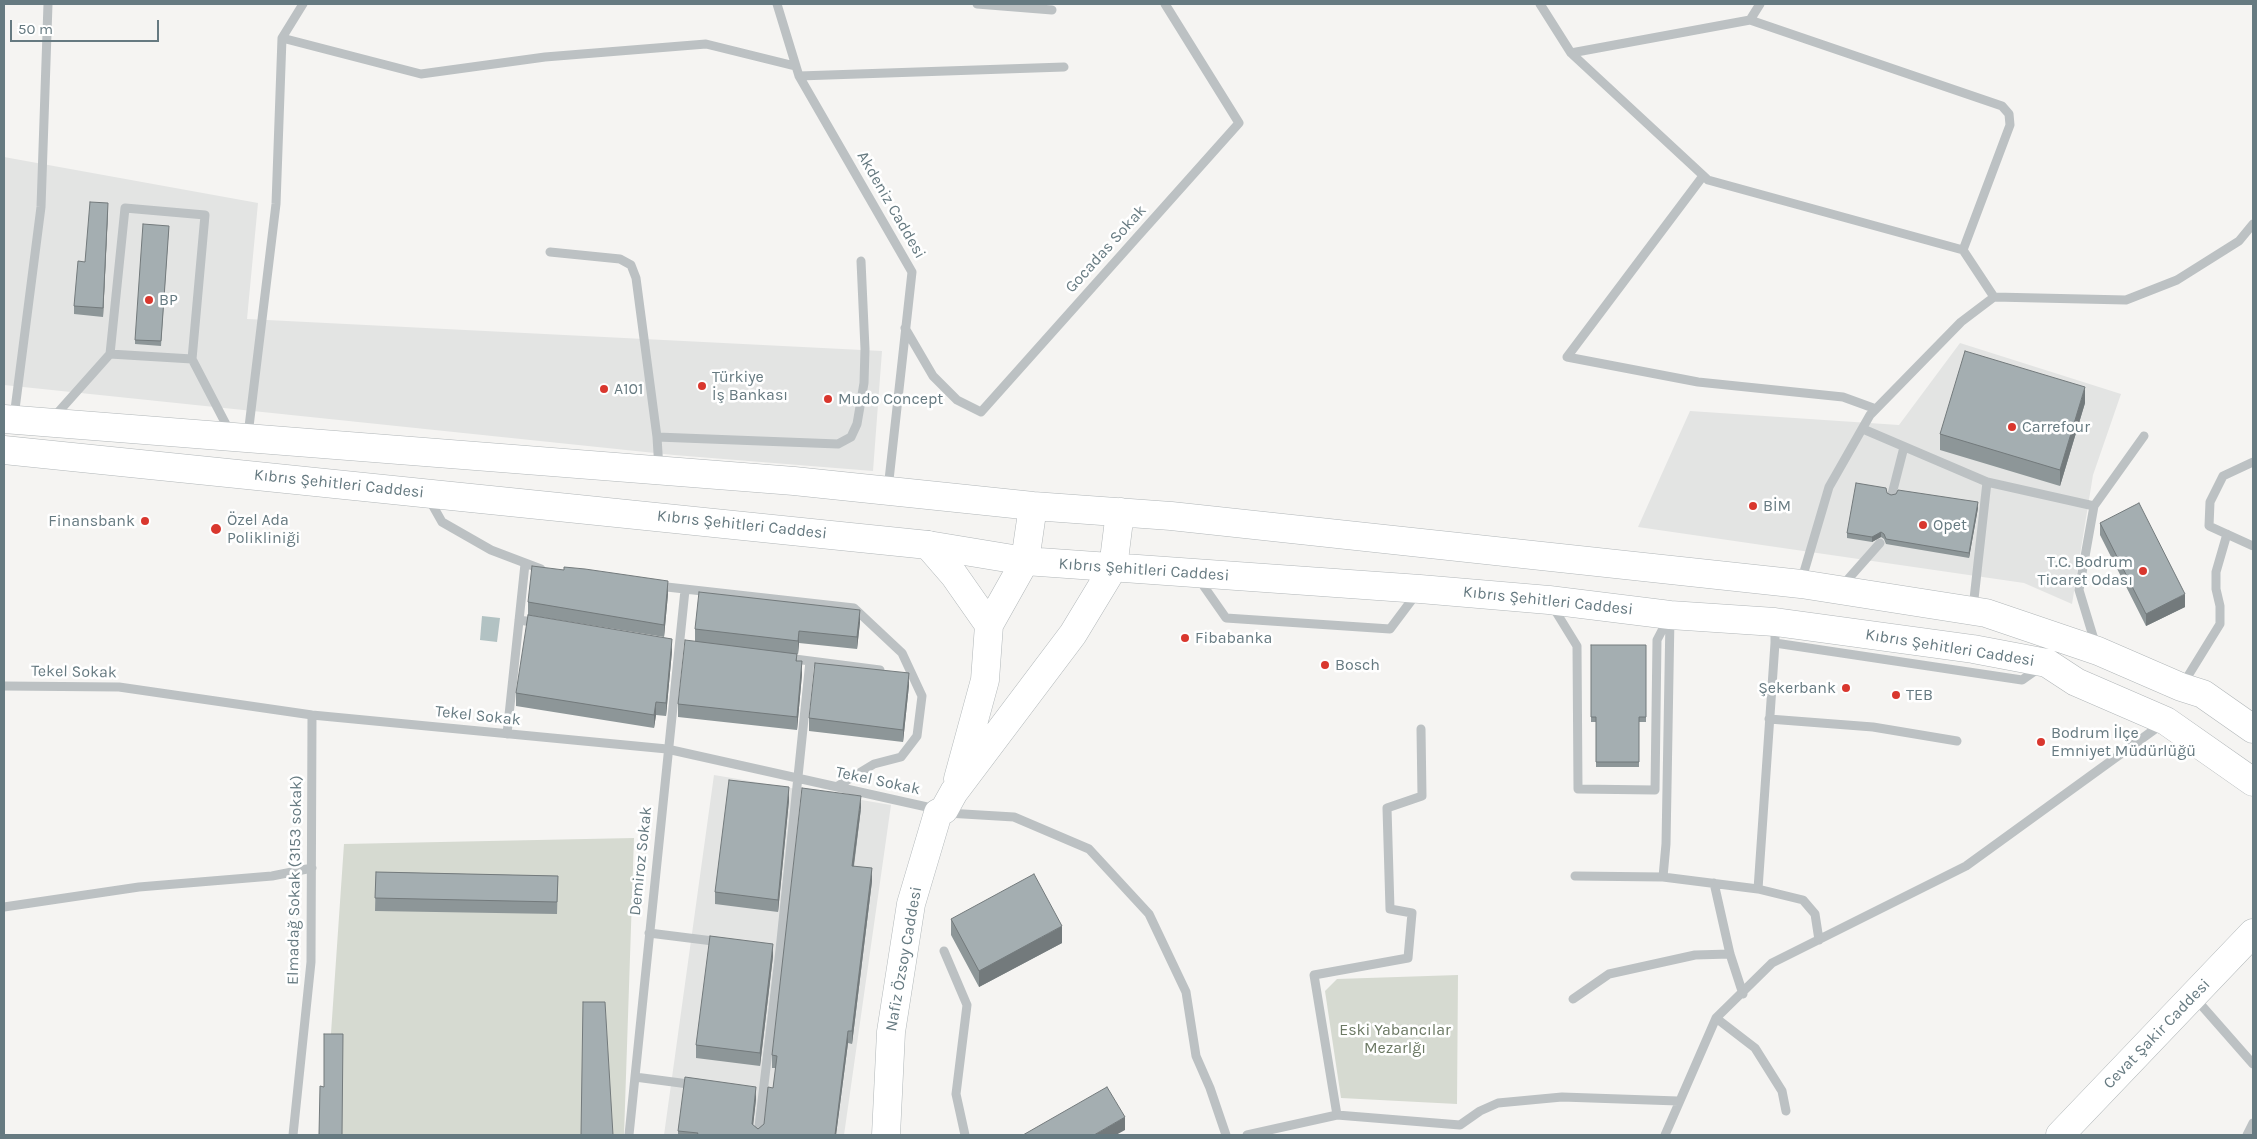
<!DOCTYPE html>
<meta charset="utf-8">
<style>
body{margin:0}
#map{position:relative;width:2257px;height:1139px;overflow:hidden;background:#f5f4f2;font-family:Karla,sans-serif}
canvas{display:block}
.frame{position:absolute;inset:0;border:5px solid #667a81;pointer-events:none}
.scale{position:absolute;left:10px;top:20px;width:149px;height:22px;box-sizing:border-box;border:2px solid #667a81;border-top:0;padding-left:6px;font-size:15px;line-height:18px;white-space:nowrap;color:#667a81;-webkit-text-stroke:4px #fff;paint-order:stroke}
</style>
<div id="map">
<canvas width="2257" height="1139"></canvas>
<div class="frame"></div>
<div class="scale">50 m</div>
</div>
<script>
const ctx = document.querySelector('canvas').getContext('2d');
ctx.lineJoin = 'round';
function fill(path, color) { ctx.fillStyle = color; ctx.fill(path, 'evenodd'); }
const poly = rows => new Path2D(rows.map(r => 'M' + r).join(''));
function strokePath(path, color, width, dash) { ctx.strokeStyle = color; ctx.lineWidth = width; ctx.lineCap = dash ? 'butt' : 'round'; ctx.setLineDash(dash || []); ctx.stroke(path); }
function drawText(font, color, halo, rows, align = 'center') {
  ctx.font = font + ' Karla,sans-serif'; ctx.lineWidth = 5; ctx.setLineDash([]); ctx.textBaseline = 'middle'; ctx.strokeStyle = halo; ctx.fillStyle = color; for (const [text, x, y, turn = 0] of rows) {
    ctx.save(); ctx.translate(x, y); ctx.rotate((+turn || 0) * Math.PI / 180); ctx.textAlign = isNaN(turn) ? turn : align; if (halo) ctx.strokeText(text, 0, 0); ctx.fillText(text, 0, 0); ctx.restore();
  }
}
const built = poly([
 [4,157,258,203,247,319,882,351,873,471,674,455,4,385],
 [1960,343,2121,394,2093,475,2072,604,2024,583,1638,527,1690,411,1899,425],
 [714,775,891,805,844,1135,664,1135]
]);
const green = poly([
 [634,838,624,1135,324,1135,344,844],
 [1458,975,1457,1104,1341,1098,1325,991,1337,979]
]);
const water = poly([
 [482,616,500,618,497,642,480,640]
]);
const minor = poly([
 [303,4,282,38,421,74,545,57,706,44,795,66],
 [777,4,799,76,912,272,888,489],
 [977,4,1052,10],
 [1540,4,1571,53,1708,180,1963,250,1994,297],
 [1750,20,1760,4],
 [1571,53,1750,20,2002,106,2009,114,2010,125,1963,250],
 [799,76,1064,67],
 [1703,176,1567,357,1698,382,1843,397,1876,409],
 [550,252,620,259,631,265,636,278,657,437,659,469],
 [905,328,933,376,957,400,981,412,1239,123,1165,4],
 [110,354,125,208,205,215,192,359],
 [14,417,41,207,48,4],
 [53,418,110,354,192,359,230,432],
 [1863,429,1987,482,1973,608],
 [248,435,276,204,282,38],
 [657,437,838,444,851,437,857,424,864,383,865,349,861,261],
 [2253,462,2223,476,2210,502,2209,526,2253,546],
 [1987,482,2094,506],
 [1892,494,1904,447],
 [429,499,442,522,491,550,541,569],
 [1198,578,1226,618,1390,629,1417,593],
 [1801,582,1829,487,1870,415,1961,322,1994,297,2126,300,2177,280,2239,241,2253,224],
 [658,586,854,608,902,653,922,696,917,736,901,757,874,764,836,787],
 [1842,586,1880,543],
 [1553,607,1577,646,1578,789,1655,790,1657,640,1668,619],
 [519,620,539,623],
 [1775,625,1775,643,1758,889,1803,900,1815,914,1819,940],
 [1775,643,2022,680,2039,668],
 [2096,646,2079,590,2094,506,2144,436],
 [787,658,880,670],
 [2183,684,2220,624,2220,606,2216,589,2216,572,2227,534],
 [4,686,119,687,312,715,667,749,936,809],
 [1769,719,1873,727,1957,741],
 [507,734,525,564],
 [947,813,1014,817,1089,849,1149,914,1186,992,1196,1056,1210,1088,1226,1135],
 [1575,876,1663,877,1758,889],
 [1663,877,1666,844,1670,617],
 [1714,883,1730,954,1743,994],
 [4,907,139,887,272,876,312,868],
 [649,933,721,942],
 [944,951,967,1005,956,1094,965,1135],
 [2195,998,2253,1064],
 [1573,999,1609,974,1695,955,1730,954],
 [1716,1018,1755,1048,1782,1091,1786,1111],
 [635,1077,696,1085],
 [1337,1115,1314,975,1408,958,1412,913,1390,909,1387,808,1422,796,1421,729],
 [293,1135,311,962,312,715],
 [629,1135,685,590],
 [758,1135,780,950,810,661],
 [1247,1135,1337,1115,1460,1125,1480,1111,1498,1103,1562,1097,1678,1101],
 [1665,1135,1716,1018,1772,963,1966,866,2162,724],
 [2247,1135,2253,1123]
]);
const major = poly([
 [928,545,954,575,989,625],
 [958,779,985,680,989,625,1025,561],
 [886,1135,891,1032,911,904,938,813,944,810,954,792,1073,634,1113,568],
 [2060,1135,2253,933]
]);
const highway = poly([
 [4,419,794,481,1033,506,1171,516,1801,584,1986,613,2098,651,2181,687,2203,694,2253,729],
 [4,450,928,545,1025,561,1420,589,1549,600,1670,615,1775,622,1973,649,2047,663,2076,682,2166,721,2253,782],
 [1025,561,1033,506],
 [1113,568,1120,512]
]);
const wall = poly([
 [108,211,103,317,74,314,74,306,85,262],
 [169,226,161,346,135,344,135,340],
 [2085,403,2060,486,1940,450,1940,434],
 [1887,493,1891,495,1978,508,1969,558,1886,544,1884,539,1881,537,1872,542,1847,538,1847,533],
 [2100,523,2185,607,2146,626,2100,535],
 [668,594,664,637,528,615,528,602],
 [860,622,857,649,799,643,798,654,797,654,797,661,802,674,797,730,678,717,678,704,695,642,695,629],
 [1591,645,1646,645,1646,722,1639,722,1639,767,1596,767,1596,722,1591,722],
 [672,651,666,716,656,715,654,728,516,706,516,693],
 [909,685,903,742,809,731,809,718],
 [789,800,778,912,715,904,715,892],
 [861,808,854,866,872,881,852,1044,848,1043,836,1135,678,1135,678,1131,756,1099,753,1125,758,1129,764,1124,773,1088,776,1068,772,1068,772,1055],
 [376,872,558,876,557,914,375,911],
 [951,919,1062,943,979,987,951,935],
 [773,956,760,1066,696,1058,696,1045]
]);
const shadedWall = poly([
 [108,203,108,211,103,317,103,308],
 [2085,387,2085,403,2060,486,2060,470],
 [1978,502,1978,508,1969,558,1969,553],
 [1881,532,1881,537,1872,542,1872,537],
 [668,581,668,594,664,637,664,625],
 [2185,594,2185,607,2146,626,2146,614],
 [860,610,860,622,857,649,857,637],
 [799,631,799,643,798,654,798,641],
 [672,639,672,651,666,716,666,703],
 [802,661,802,674,797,730,797,717],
 [909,673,909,685,903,742,903,730],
 [656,702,656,715,654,728,654,715],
 [789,787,789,800,778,912,778,900],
 [861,796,861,808,852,878,852,866],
 [872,868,872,881,852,1044,852,1031],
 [1062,926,1062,943,979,987,979,971],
 [773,944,773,956,760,1066,760,1053],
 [848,1031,848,1043,836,1135,835,1135],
 [756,1087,756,1099,752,1135,752,1124],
 [1125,1117,1125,1130,1116,1135,1094,1135]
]);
const building = poly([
 [90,202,108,203,103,308,74,306,78,261,85,262,90,202],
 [143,224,169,226,161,341,135,340,143,224],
 [1965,351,2085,387,2060,470,1940,434,1965,351],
 [1856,483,1886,488,1887,493,1891,495,1896,494,1898,490,1978,502,1969,553,1886,539,1884,534,1881,532,1872,537,1847,533,1856,483],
 [2139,503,2185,594,2146,614,2100,523,2139,503],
 [532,566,564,570,564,567,585,569,668,581,664,625,528,602,532,566],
 [699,592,860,610,857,637,799,631,798,641,695,629,699,592],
 [528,615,672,639,666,703,656,702,654,715,516,693,528,615],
 [685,640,797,654,796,661,802,661,797,717,678,704,685,640],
 [1591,645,1646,645,1646,717,1639,717,1639,762,1596,762,1596,717,1591,717,1591,645],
 [815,663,909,673,903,730,809,718,815,663],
 [729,780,789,787,778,900,715,892,729,780],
 [802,788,861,796,852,866,872,868,852,1031,848,1031,835,1135,697,1135,698,1133,678,1131,685,1077,756,1087,752,1124,758,1129,764,1124,768,1087,773,1088,777,1056,772,1055,802,788],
 [376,872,558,876,557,902,375,898,376,872],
 [1034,874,1062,926,979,971,951,919,1034,874],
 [710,936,773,944,760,1053,696,1045,710,936],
 [583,1002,605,1002,613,1135,581,1135,583,1002],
 [324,1034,343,1034,342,1135,319,1135,320,1086,324,1087,324,1034],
 [1107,1087,1125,1117,1094,1135,1023,1135,1107,1087]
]);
const markers = [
 [149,300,5,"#d9372e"],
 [702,386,5,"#d9372e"],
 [604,389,5,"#d9372e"],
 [828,399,5,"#d9372e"],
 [2012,427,5,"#d9372e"],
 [1753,506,5,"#d9372e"],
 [145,521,5,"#d9372e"],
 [1923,525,5,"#d9372e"],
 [216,529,6,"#d9372e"],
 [2143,571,5,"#d9372e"],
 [1185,638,5,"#d9372e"],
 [1325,665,5,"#d9372e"],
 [1846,688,5,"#d9372e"],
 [1896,695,5,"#d9372e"],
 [2041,742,5,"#d9372e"]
];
const streetNames = [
 ["Akdeniz Caddesi",891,205,60],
 ["Gocadas Sokak",1106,249,-48],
 ["Kıbrıs Şehitleri Caddesi",339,484,6],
 ["Kıbrıs Şehitleri Caddesi",742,525,6],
 ["Kıbrıs Şehitleri Caddesi",1144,570,4],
 ["Kıbrıs Şehitleri Caddesi",1548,601,6],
 ["Kıbrıs Şehitleri Caddesi",1950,648,9],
 ["Tekel Sokak",74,672,1],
 ["Tekel Sokak",478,716,6],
 ["Tekel Sokak",878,781,12],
 ["Demiroz Sokak",641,861,-84],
 ["Elmadağ Sokak (3153 sokak)",295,880,-89],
 ["Nafiz Özsoy Caddesi",904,959,-80],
 ["Cevat Şakir Caddesi",2157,1034,-46]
];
const poiNames = [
 ["BP",159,300],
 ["Türkiye",712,377],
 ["İş Bankası",712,395],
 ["A101",614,389],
 ["Mudo Concept",838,399],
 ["Carrefour",2022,427],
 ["BİM",1763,506],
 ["Özel Ada",227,520],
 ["Polikliniği",227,538],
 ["Finansbank",135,521,"right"],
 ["Opet",1933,525],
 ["T.C. Bodrum",2133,562,"right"],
 ["Ticaret Odası",2133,580,"right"],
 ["Fibabanka",1195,638],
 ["Bosch",1335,665],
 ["Şekerbank",1836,688,"right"],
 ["TEB",1906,695],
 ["Bodrum İlçe",2051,733],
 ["Emniyet Müdürlüğü",2051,751]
];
const parkNames = [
 ["Eski Yabancılar",1395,1030],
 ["Mezarlğı",1395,1048]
];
fill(built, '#e3e4e3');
fill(green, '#d6dad1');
fill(water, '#b2c2c3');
strokePath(major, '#b0b6b8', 29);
strokePath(highway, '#b1b6b8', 29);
strokePath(minor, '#bcc1c3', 9);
strokePath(major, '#fff', 28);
strokePath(highway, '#fff', 28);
fill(wall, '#8d9698');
fill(shadedWall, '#737a7c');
fill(building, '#a4aeb1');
strokePath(building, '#737a7c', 1);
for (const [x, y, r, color] of markers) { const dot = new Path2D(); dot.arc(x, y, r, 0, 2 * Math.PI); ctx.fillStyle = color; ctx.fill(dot); strokePath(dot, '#fff', 2); }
drawText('16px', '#667a81', '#fff', streetNames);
drawText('16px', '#667a81', '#fff', poiNames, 'left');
drawText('16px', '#6c7964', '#fff', parkNames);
</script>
